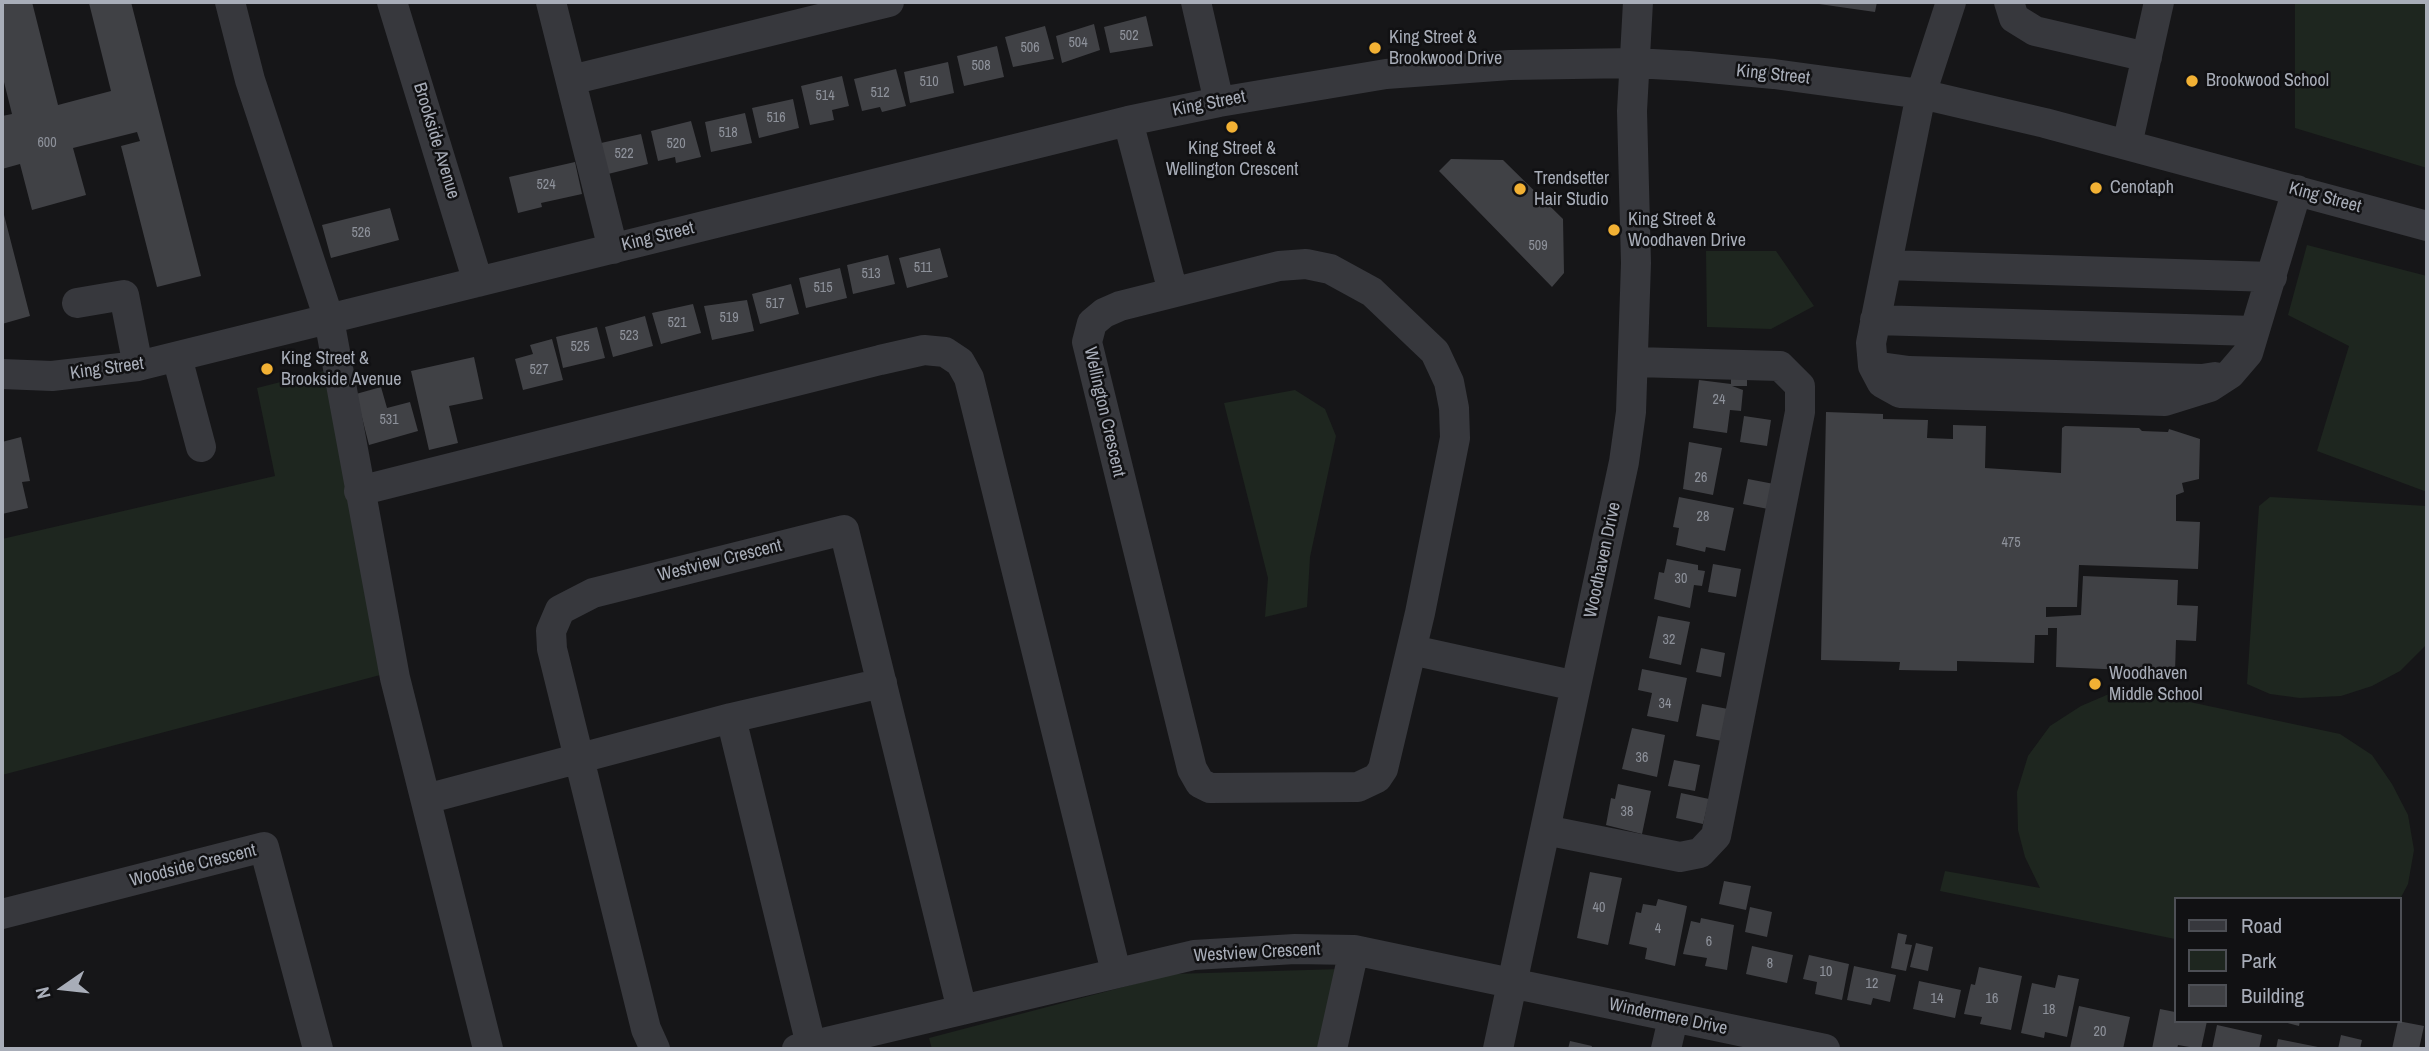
<!DOCTYPE html>
<style>
body{margin:0}
#map{position:relative;width:2429px;height:1051px;overflow:hidden;background:#161618;font-family:"Archivo Narrow",sans-serif}
canvas{display:block}
.frame{position:absolute;inset:0;border:4px solid #a8adb8;pointer-events:none}
.legend{position:absolute;left:2174px;top:897px;width:228px;height:126px;box-sizing:border-box;background:#111113;border:2px solid #4d4f55;margin:0;padding:9px 12px;list-style:none;font-size:21px;color:#a8adb8}
.legend li{display:flex;align-items:center;gap:14px;height:35px}
.legend b{width:35px;border:2px solid #4d4f55}
.north{position:absolute;left:28px;top:953px;width:70px;height:70px;-webkit-text-stroke:5px #111113;paint-order:stroke;rotate:256deg;font-size:19px;font-weight:700;line-height:28px;text-align:center;color:#a8adb8}
.north::after{content:'';display:block;margin:auto;width:24px;height:32px;background:#a8adb8;clip-path:polygon(50% 0,100% 100%,50% 72%,0 100%)}
</style>
<div id="map">
<canvas width="2429" height="1051"></canvas>
<div class="frame"></div>
<ul class="legend">
<li><b style="height:9px;background:#37383d"></b>Road</li>
<li><b style="height:19px;background:#1e261f"></b>Park</li>
<li><b style="height:19px;background:#404145"></b>Building</li>
</ul>
<div class="north">N</div>
</div>
<script>
const ctx = document.querySelector('canvas').getContext('2d');
ctx.lineJoin = 'round';
function fill(path, color) { ctx.fillStyle = color; ctx.fill(path, 'evenodd'); }
const poly = rows => new Path2D(rows.map(r => 'M' + r).join(''));
function strokePath(path, color, width, dash) { ctx.strokeStyle = color; ctx.lineWidth = width; ctx.lineCap = dash ? 'butt' : 'round'; ctx.setLineDash(dash || []); ctx.stroke(path); }
function drawText(font, color, halo, rows, align = 'center') {
  ctx.font = font + ' "Archivo Narrow",sans-serif'; ctx.lineWidth = 5; ctx.setLineDash([]); ctx.textBaseline = 'middle'; ctx.strokeStyle = halo; ctx.fillStyle = color; for (const [text, x, y, turn = 0] of rows) {
    ctx.save(); ctx.translate(x, y); ctx.rotate((+turn || 0) * Math.PI / 180); ctx.textAlign = isNaN(turn) ? turn : align; if (halo) ctx.strokeText(text, 0, 0); ctx.fillText(text, 0, 0); ctx.restore();
  }
}
const green = poly([
 [2295,2,2427,2,2427,168,2295,128],
 [2307,245,2427,276,2427,492,2317,451,2349,346,2288,315],
 [1706,251,1776,251,1814,306,1771,329,1707,327],
 [328,370,384,674,2,775,2,539,275,476,257,388],
 [1295,390,1325,409,1336,436,1310,557,1307,607,1265,617,1268,578,1224,403],
 [2270,497,2427,506,2427,644,2400,671,2372,686,2341,696,2300,698,2270,694,2247,684,2259,506],
 [2138,691,2340,734,2372,755,2392,784,2408,815,2414,850,2408,884,2399,901,2399,899,2175,899,2175,939,1940,891,1945,871,2040,888,2025,857,2018,830,2017,792,2028,756,2050,726,2081,706,2109,694],
 [1341,969,1322,1049,932,1049,929,1038,1173,974]
]);
const building = poly([
 [2,2,32,2,58,105,111,91,89,3,131,2,201,276,157,287,121,146,140,141,137,132,73,148,86,195,32,210,20,164,2,169,2,116,12,114,2,74],
 [1805,2,1877,2,1875,12],
 [1146,16,1153,46,1110,53,1104,27],
 [1094,24,1100,50,1062,63,1056,36],
 [1045,26,1054,59,1013,67,1005,37],
 [997,46,1004,77,964,86,957,56],
 [948,62,954,93,910,103,904,72],
 [896,69,906,106,882,112,880,107,862,111,854,79],
 [842,76,849,106,832,110,834,120,810,125,801,86],
 [793,99,799,128,759,138,752,108],
 [745,113,752,143,711,152,705,122],
 [691,121,701,157,676,163,675,157,658,161,651,131],
 [641,134,648,164,608,174,601,143],
 [1451,159,1503,160,1563,219,1564,273,1552,287,1439,171],
 [575,162,582,194,541,203,542,207,518,213,509,177],
 [390,208,399,240,331,258,322,225],
 [3,211,30,316,2,324,2,211],
 [940,248,948,277,907,288,899,258],
 [888,255,895,284,853,294,847,265],
 [840,268,847,298,806,308,799,278],
 [791,284,799,314,760,324,752,294],
 [747,300,754,331,712,340,704,306],
 [693,304,701,333,661,344,652,313],
 [645,316,653,346,613,357,605,327],
 [597,327,605,358,563,368,556,337],
 [552,339,563,380,523,390,515,359,533,354,530,345],
 [474,357,483,399,449,406,458,443,429,450,411,371],
 [1731,375,1747,375,1747,386,1732,386,1743,390,1741,411,1730,410,1727,433,1693,428,1699,380,1731,384],
 [381,387,387,408,410,402,418,431,369,445,356,394],
 [1826,412,1883,414,1883,419,1928,420,1927,438,1953,439,1953,425,1986,426,1985,468,2061,473,2062,428,2065,426,2139,428,2142,431,2168,432,2169,429,2200,439,2199,479,2182,483,2184,492,2176,495,2176,521,2200,522,2198,569,2079,565,2077,607,2046,607,2046,617,2081,615,2083,576,2178,580,2177,605,2198,606,2196,641,2176,640,2175,672,2056,667,2057,628,2048,628,2048,635,2035,635,2034,663,1957,661,1957,671,1899,670,1900,662,1821,660],
 [1744,416,1771,420,1767,446,1740,442],
 [21,437,30,481,22,482,28,508,2,514,2,442],
 [1689,442,1722,448,1713,495,1683,489],
 [1748,479,1774,484,1768,509,1743,504],
 [1679,497,1734,508,1725,551,1706,547,1705,552,1676,545,1679,528,1673,527],
 [1667,559,1698,565,1698,570,1705,571,1702,586,1694,585,1690,608,1654,599,1659,572,1664,573],
 [1713,564,1741,569,1736,597,1708,592],
 [1658,616,1690,622,1681,665,1649,658],
 [1701,648,1725,653,1721,677,1696,672],
 [1642,669,1687,678,1678,722,1647,716,1652,693,1638,690],
 [1702,704,1728,709,1722,741,1696,736],
 [1632,728,1665,735,1657,777,1622,769],
 [1674,760,1700,765,1695,791,1668,786],
 [1618,784,1651,791,1642,834,1606,825,1611,798,1615,799],
 [1681,793,1709,799,1703,824,1676,818],
 [1590,872,1622,878,1608,945,1577,938],
 [1724,881,1751,886,1746,910,1719,904],
 [1658,899,1687,906,1675,966,1645,959,1647,948,1629,944,1636,912,1641,913,1643,904,1656,906],
 [1750,907,1772,912,1767,937,1745,932],
 [1701,918,1734,925,1727,970,1705,966,1707,958,1683,954,1691,921,1700,923],
 [1898,933,1907,935,1905,944,1912,945,1906,971,1891,968],
 [1916,943,1933,947,1928,971,1910,967],
 [1752,946,1793,955,1787,983,1746,974],
 [1809,955,1849,964,1842,1000,1815,994,1817,982,1803,979],
 [1854,966,1896,975,1890,1002,1873,998,1871,1005,1847,1000],
 [1979,967,2022,976,2011,1030,1980,1024,1982,1017,1964,1014,1971,984,1975,985],
 [2058,975,2079,979,2067,1037,2045,1032,2044,1038,2021,1033,2032,983,2055,988],
 [1919,981,1961,990,1955,1018,1913,1009],
 [2079,1006,2130,1017,2123,1049,2070,1048],
 [2160,1009,2175,1012,2175,1021,2207,1021,2201,1049,2178,1045,2177,1049,2152,1049],
 [2280,1021,2300,1021,2299,1026],
 [2398,1021,2424,1026,2419,1049,2392,1049],
 [2217,1025,2262,1035,2259,1049,2212,1049],
 [2341,1035,2362,1040,2360,1049,2338,1049],
 [2278,1039,2323,1048,2323,1049,2276,1049],
 [1570,1041,1592,1046,1591,1049,1568,1049]
]);
const minor = poly([
 [230,2,250,80,329,319,395,678,488,1049],
 [392,2,478,282],
 [551,2,613,249],
 [1196,2,1219,102],
 [1951,2,1921,94,1871,343,1873,366,1882,383,1900,393,2165,401,2210,387,2230,374,2248,353,2297,190],
 [2009,2,2014,18,2035,31,2147,57],
 [571,80,889,2],
 [1128,121,1173,292],
 [2127,145,2159,2],
 [1306,264,1330,269,1372,292,1435,352,1449,382,1454,408,1455,438,1420,613,1383,769,1377,778,1358,787,1210,788,1200,783,1192,769,1087,342,1092,323,1104,313,1120,306,1279,266,1306,264],
 [1887,265,2272,277],
 [77,303,124,295,138,366],
 [1875,320,2254,331],
 [177,357,201,447],
 [1873,366,1909,371,2202,379,2215,377],
 [2,374,52,376,138,366,1128,121,1219,102,1386,74,1510,65,1635,63,1688,66,1774,74,1921,94,2045,123,2427,226],
 [359,491,880,360,924,350,945,352,960,362,969,378,1116,972],
 [1412,650,1576,686],
 [731,718,811,1045],
 [426,799,731,718,882,683],
 [1545,830,1680,857,1700,853,1716,836,1800,412,1800,386,1780,366,1635,362],
 [2,914,264,847,318,1049],
 [655,1049,646,1029,552,649,551,631,560,610,593,593,844,530,962,1010],
 [797,1049,1194,955,1295,949,1354,950,1825,1049],
 [1332,1049,1354,950],
 [1498,1049,1624,462,1631,412,1636,263,1632,111,1638,2],
 [1666,1049,1673,1019]
]);
const markers = [
 [1375,48,7,"#f2b134"],
 [2192,81,7,"#f2b134"],
 [1232,127,7,"#f2b134"],
 [2096,188,7,"#f2b134"],
 [1520,189,7,"#f2b134"],
 [1614,230,7,"#f2b134"],
 [267,369,7,"#f2b134"],
 [2095,684,7,"#f2b134"]
];
const numberNames = [
 ["502",1129,36],
 ["504",1078,43],
 ["506",1030,48],
 ["508",981,66],
 ["510",929,82],
 ["512",880,93],
 ["514",825,96],
 ["516",776,118],
 ["518",728,133],
 ["600",47,143],
 ["520",676,144],
 ["522",624,154],
 ["524",546,185],
 ["526",361,233],
 ["509",1538,246],
 ["511",923,268],
 ["513",871,274],
 ["515",823,288],
 ["517",775,304],
 ["519",729,318],
 ["521",677,323],
 ["523",629,336],
 ["525",580,347],
 ["527",539,370],
 ["24",1719,400],
 ["531",389,420],
 ["26",1701,478],
 ["28",1703,517],
 ["475",2011,543],
 ["30",1681,579],
 ["32",1669,640],
 ["34",1665,704],
 ["36",1642,758],
 ["38",1627,812],
 ["40",1599,908],
 ["4",1658,929],
 ["6",1709,942],
 ["8",1770,964],
 ["10",1826,972],
 ["12",1872,984],
 ["14",1937,999],
 ["16",1992,999],
 ["18",2049,1010],
 ["20",2100,1032]
];
const poiNames = [
 ["King Street &",1389,38],
 ["Brookwood Drive",1389,59],
 ["Brookwood School",2206,81],
 ["King Street &",1232,149,"center"],
 ["Wellington Crescent",1232,170,"center"],
 ["Trendsetter",1534,179],
 ["Hair Studio",1534,200],
 ["Cenotaph",2110,188],
 ["King Street &",1628,220],
 ["Woodhaven Drive",1628,241],
 ["King Street &",281,359],
 ["Brookside Avenue",281,380],
 ["Woodhaven",2109,674],
 ["Middle School",2109,695]
];
const streetNames = [
 ["King Street",1773,75,6],
 ["King Street",1209,104,-11],
 ["Brookside Avenue",436,141,73],
 ["King Street",2325,198,15],
 ["King Street",658,237,-14],
 ["King Street",107,369,-8],
 ["Wellington Crescent",1104,412,77],
 ["Woodhaven Drive",1603,560,-78],
 ["Westview Crescent",720,561,-14],
 ["Woodside Crescent",193,866,-14],
 ["Westview Crescent",1257,953,-3],
 ["Windermere Drive",1668,1017,12]
];
fill(green, '#1e261f');
fill(building, '#404145');
strokePath(minor, '#37383d', 30);
for (const [x, y, r, color] of markers) { const dot = new Path2D(); dot.arc(x, y, r, 0, 2 * Math.PI); ctx.fillStyle = color; ctx.fill(dot); strokePath(dot, '#111113', 2.5); }
drawText('14px', '#8e929b', null, numberNames);
drawText('18px', '#a8adb8', '#111113', poiNames, 'left');
drawText('18px', '#a8adb8', '#111113', streetNames);
</script>
